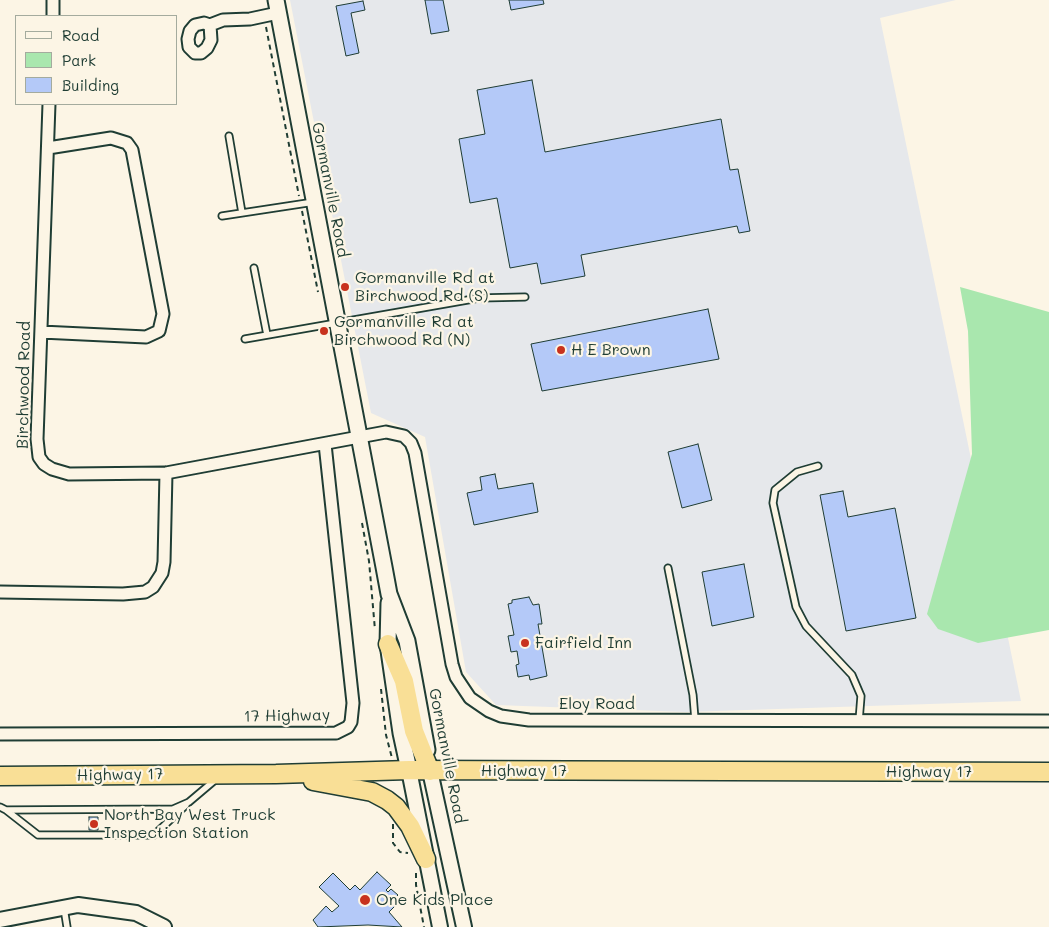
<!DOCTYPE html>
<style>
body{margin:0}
#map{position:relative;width:1049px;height:927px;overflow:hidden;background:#fcf5e5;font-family:Mali,sans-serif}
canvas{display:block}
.legend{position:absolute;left:15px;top:15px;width:162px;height:90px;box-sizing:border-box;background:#fcf5e5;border:1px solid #a4ab9e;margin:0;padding:6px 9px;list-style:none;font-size:15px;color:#1f3d34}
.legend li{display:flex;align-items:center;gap:10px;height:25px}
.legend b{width:25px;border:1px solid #a4ab9e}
</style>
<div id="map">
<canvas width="1049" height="927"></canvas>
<ul class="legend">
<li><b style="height:6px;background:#fcf5e5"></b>Road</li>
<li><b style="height:14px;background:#a9e7ae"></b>Park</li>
<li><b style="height:14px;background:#b4c9f8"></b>Building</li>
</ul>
</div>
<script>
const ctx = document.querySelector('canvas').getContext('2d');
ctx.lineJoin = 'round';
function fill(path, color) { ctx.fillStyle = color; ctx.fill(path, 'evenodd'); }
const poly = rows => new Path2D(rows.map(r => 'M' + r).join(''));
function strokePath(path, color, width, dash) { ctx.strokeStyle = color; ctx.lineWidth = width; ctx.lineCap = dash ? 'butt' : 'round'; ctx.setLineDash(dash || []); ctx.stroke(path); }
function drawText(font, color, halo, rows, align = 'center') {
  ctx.font = font + ' Mali,sans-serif'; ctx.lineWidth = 4.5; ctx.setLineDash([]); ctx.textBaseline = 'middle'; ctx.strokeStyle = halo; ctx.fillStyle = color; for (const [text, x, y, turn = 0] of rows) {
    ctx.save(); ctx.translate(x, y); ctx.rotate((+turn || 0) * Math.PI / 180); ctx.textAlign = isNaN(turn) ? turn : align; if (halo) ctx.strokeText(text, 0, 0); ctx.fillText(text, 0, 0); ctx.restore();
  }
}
const built = poly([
 [290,0,956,0,880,18,1021,701,686,712,496,705,466,672,425,437,371,413]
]);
const green = poly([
 [960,287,1049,312,1049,630,978,643,938,629,927,614,972,454,968,331]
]);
const building = poly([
 [425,0,443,0,449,31,431,34,425,0],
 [509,0,543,0,544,4,511,10,509,0],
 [363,1,365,10,351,13,359,53,346,56,336,6,363,1],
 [532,80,545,152,721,119,730,170,738,169,750,231,739,233,737,226,581,255,585,276,541,284,537,263,510,268,497,198,470,203,459,139,485,134,477,90,532,80],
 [708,309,719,359,542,391,531,344,708,309],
 [698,444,712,500,682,508,668,452,698,444],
 [495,474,498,489,533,483,538,512,474,525,467,493,482,490,480,477,495,474],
 [843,491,848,517,895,508,916,618,846,631,820,495,843,491],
 [744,564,754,617,712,626,702,572,744,564],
 [529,597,533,605,539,604,542,624,538,624,547,676,530,680,529,675,518,677,516,665,519,664,517,651,511,652,508,636,514,635,508,604,512,603,512,600,529,597],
 [89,817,98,817,98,830,89,830,89,817],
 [377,872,391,885,386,890,388,892,391,889,398,895,395,898,399,902,389,912,402,927,368,925,318,927,313,920,326,906,332,912,339,906,319,887,333,873,350,890,355,885,360,890,377,872]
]);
const path = poly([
 [266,27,299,196],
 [302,211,318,292],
 [362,523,369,561,375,630],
 [381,689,386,735,392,758],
 [393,824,393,843,400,852,408,853],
 [416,873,416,885,424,927]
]);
const service = poly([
 [229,136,242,213],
 [222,216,314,202],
 [254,268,267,335],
 [245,339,479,298,525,297],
 [818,466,797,472,775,490,773,503,796,607,806,626,852,675,861,696,859,721],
 [668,568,693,695,695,720],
 [0,807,6,810,173,809,189,802,215,780],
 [6,810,38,835,154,835,186,805],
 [64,908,67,927]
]);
const minor = poly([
 [53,16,53,0],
 [210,25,211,40,207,48,201,53,195,53,189,47,188,39,190,31,195,25,204,23,210,25,223,20,250,19,278,13],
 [49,104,37,439,39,457,44,464,52,469,69,474,166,473,386,432,404,436,411,443,415,453,452,664,456,677,470,698,489,711,501,716,529,720,1049,721],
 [41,332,146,337,159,331,163,314,132,150,127,143,111,138,48,148],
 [0,592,123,594,145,592,153,587,162,573,164,562,166,473],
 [0,734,336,733,348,727,351,722,353,703,325,444]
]);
const tertiary = poly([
 [409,770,440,927],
 [430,771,464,927],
 [0,920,78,905,136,913,164,927]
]);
const secondary = poly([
 [276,0,384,567,389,594,407,641,427,750],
 [389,603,388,644,401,733,409,770]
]);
const trunk = poly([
 [388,644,404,681,414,731,430,771],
 [0,776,276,774,409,770,1049,772],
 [313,781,372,792,387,800,396,807,410,826,426,859]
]);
const markers = [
 [345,287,5,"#c8321e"],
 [324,331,5,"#c8321e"],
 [561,350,5,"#c8321e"],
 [525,643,5,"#c8321e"],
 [94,824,5,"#c8321e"],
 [365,900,6,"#c8321e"]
];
const streetNames = [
 ["Gormanville Road",330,190,79],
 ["Birchwood Road",24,385,-89],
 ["Eloy Road",597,704],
 ["17 Highway",287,716,-1],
 ["Gormanville Road",447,756,79],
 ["Highway 17",524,771],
 ["Highway 17",929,772],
 ["Highway 17",120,775,-1]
];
const poiNames = [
 ["Gormanville Rd at",355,278],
 ["Birchwood Rd (S)",355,296],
 ["Gormanville Rd at",334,322],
 ["Birchwood Rd (N)",334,340],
 ["H E Brown",571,350],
 ["Fairfield Inn",535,643],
 ["North Bay West Truck",104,815],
 ["Inspection Station",104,833],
 ["One Kids Place",376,900]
];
fill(built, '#e6e8eb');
fill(green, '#a9e7ae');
fill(building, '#b4c9f8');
strokePath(building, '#1f3d34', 1);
strokePath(service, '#1f3d34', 9);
strokePath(minor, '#1f3d34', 15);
strokePath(tertiary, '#1f3d34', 18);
strokePath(secondary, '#1f3d34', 19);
strokePath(trunk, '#1f3d34', 21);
strokePath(path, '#1f3d34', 2, [5, 4]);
strokePath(service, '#fcf5e5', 5.5);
strokePath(minor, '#fcf5e5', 11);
strokePath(tertiary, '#fcf5e5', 14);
strokePath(secondary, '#fcf5e5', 15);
strokePath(trunk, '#f9df96', 18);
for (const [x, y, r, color] of markers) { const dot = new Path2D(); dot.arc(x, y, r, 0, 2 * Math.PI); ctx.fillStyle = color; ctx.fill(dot); strokePath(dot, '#fcf5e5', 2); }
drawText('16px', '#1f3d34', '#fcf5e5', streetNames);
drawText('16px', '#1f3d34', '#fcf5e5', poiNames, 'left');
</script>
